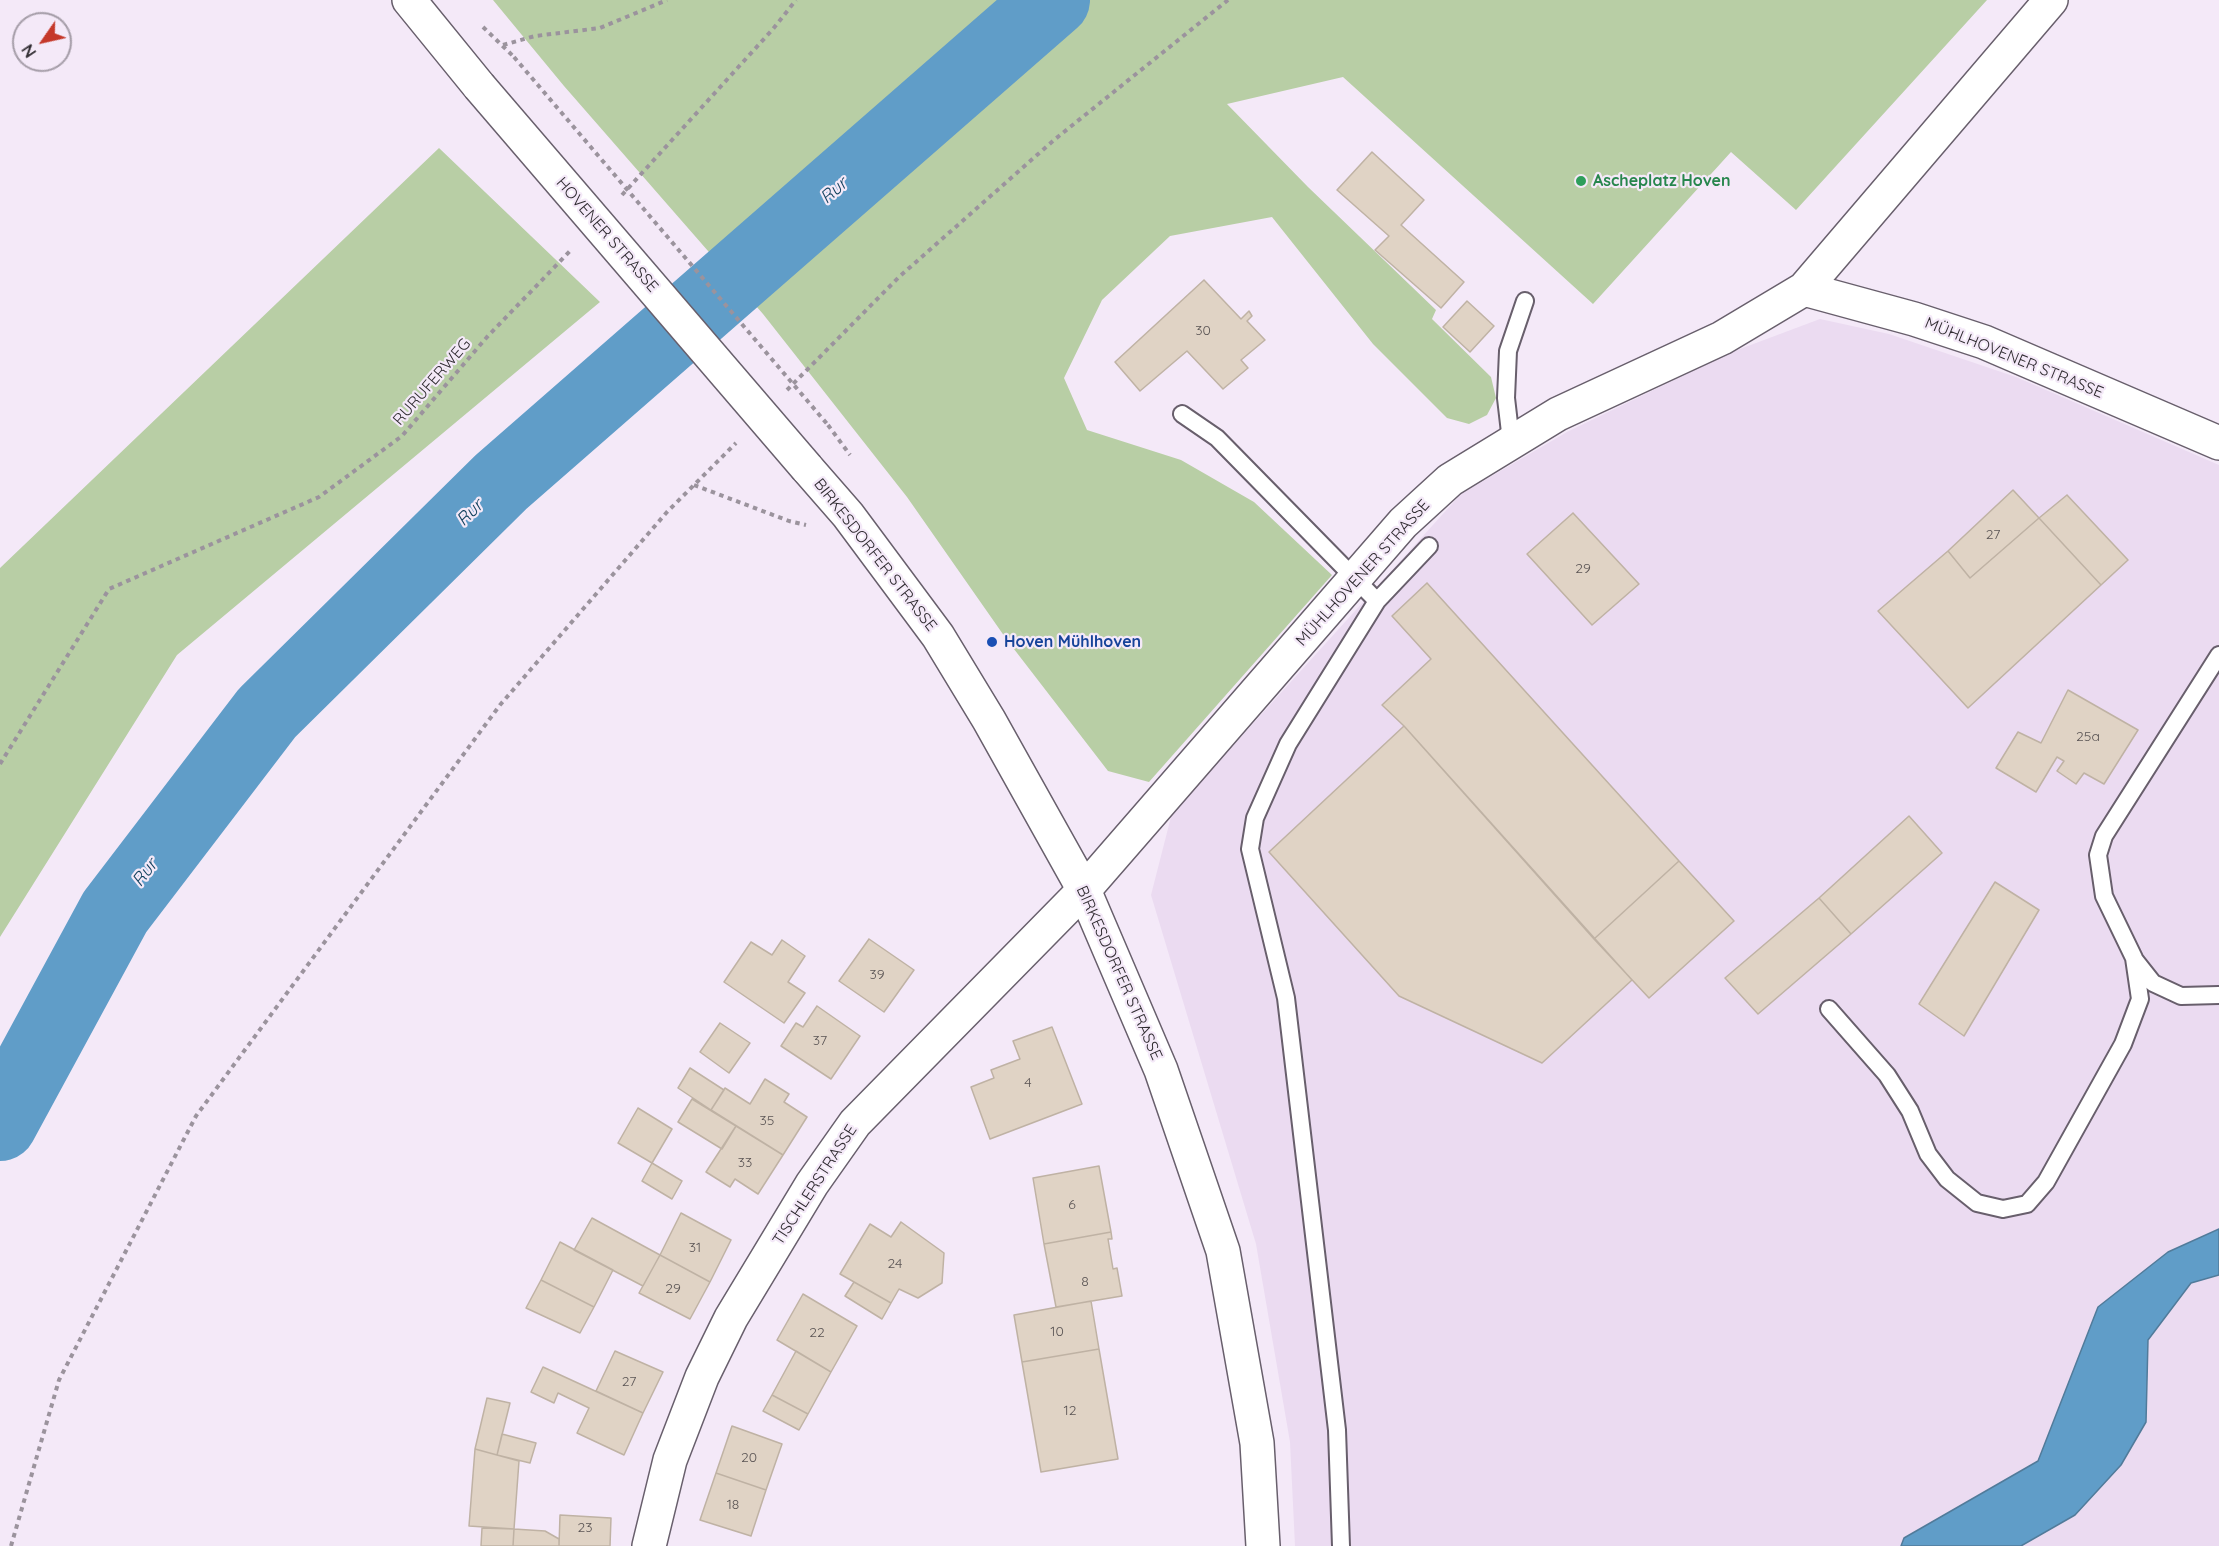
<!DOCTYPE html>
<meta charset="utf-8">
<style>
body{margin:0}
#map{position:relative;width:2219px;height:1546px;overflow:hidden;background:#f4e9f8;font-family:Quicksand,sans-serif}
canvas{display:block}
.north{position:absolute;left:12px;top:12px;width:60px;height:60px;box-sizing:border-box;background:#f4e9f8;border:2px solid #a59da8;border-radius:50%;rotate:236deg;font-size:16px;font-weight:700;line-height:24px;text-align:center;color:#2f2b30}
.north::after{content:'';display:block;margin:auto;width:21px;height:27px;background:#c5382a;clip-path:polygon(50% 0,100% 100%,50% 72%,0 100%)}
</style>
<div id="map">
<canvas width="2219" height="1546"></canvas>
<div class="north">N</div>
</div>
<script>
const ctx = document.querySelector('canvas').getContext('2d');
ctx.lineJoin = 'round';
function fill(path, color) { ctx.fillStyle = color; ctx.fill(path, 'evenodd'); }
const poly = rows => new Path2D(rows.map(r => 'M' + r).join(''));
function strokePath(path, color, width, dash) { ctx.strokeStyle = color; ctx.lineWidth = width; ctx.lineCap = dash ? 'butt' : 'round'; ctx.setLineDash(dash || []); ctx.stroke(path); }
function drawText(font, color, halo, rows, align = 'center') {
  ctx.font = font + ' Quicksand,sans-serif'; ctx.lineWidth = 4.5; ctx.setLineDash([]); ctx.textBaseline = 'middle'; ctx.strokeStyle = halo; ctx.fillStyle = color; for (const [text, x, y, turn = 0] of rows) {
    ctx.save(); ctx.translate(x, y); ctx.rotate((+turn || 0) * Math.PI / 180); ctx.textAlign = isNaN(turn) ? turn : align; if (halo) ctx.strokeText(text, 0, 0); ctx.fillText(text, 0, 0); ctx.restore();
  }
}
const built = poly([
 [1820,319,1889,334,2016,377,2219,465,2219,1546,1295,1546,1290,1442,1256,1244,1151,895,1172,813,1461,494,1567,432,1732,352]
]);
const green = poly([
 [493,0,1987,0,1796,210,1731,152,1593,304,1343,77,1227,104,1308,187,1436,310,1432,319,1491,377,1496,398,1487,415,1469,424,1447,418,1373,344,1272,217,1170,236,1102,300,1064,378,1087,430,1181,460,1254,502,1332,575,1149,782,1108,771,1007,640,907,497,763,314,564,86],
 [439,148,600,302,177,655,0,937,0,568]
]);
const water = poly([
 [2219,1229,2219,1275,2191,1283,2148,1340,2146,1422,2121,1465,2075,1515,2021,1546,1901,1546,1904,1538,2038,1461,2098,1307,2168,1252,2219,1229]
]);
const river = poly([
 [0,1124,115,912,267,713,501,482,1053,0]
]);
const building = poly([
 [1372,152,1424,200,1401,225,1464,282,1441,308,1375,250,1389,236,1337,190,1372,152],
 [1204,280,1241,319,1249,311,1252,316,1247,321,1265,340,1241,360,1248,368,1223,389,1187,351,1140,391,1115,362,1204,280],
 [1467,301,1494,326,1470,352,1443,327,1467,301],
 [2013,490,2039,518,1970,578,1948,551,2013,490],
 [2067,495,2128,560,2101,585,2039,518,2067,495],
 [1573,513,1639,584,1592,625,1527,554,1573,513],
 [2039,518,2101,585,1968,708,1878,611,1948,551,1970,578,2039,518],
 [1427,583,1679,861,1594,939,1404,726,1382,705,1431,659,1392,616,1427,583],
 [2068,690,2138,730,2104,784,2084,773,2076,784,2057,771,2064,761,2057,757,2036,792,1996,768,2018,732,2041,743,2068,690],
 [1404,726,1632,980,1542,1063,1399,996,1269,852,1404,726],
 [1909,816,1942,853,1851,934,1819,898,1909,816],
 [1679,861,1734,921,1649,998,1594,939,1679,861],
 [1995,882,2039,910,1964,1036,1919,1004,1995,882],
 [1819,898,1851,934,1758,1014,1725,978,1819,898],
 [869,939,914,970,884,1012,839,981,869,939],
 [782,940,805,956,788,982,805,993,784,1023,724,982,751,942,772,955,782,940],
 [817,1006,860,1036,831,1079,781,1046,796,1023,803,1027,817,1006],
 [720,1023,750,1043,729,1073,700,1052,720,1023],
 [1052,1027,1082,1104,990,1139,971,1087,994,1078,991,1070,1020,1059,1013,1041,1052,1027],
 [690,1068,724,1090,711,1110,678,1088,690,1068],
 [765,1079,789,1094,784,1102,807,1117,783,1155,711,1110,725,1088,750,1104,765,1079],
 [692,1099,736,1126,722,1149,678,1122,692,1099],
 [638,1108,672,1129,652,1163,618,1143,638,1108],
 [736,1126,783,1155,758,1194,735,1179,730,1187,706,1172,736,1126],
 [652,1163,682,1181,672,1199,642,1181,652,1163],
 [1099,1166,1111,1232,1044,1244,1033,1178,1099,1166],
 [681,1213,731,1240,710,1282,660,1255,681,1213],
 [592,1218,660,1255,643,1286,574,1250,592,1218],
 [901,1222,944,1253,942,1283,918,1298,899,1289,891,1303,840,1274,870,1224,891,1237,901,1222],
 [1111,1232,1112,1239,1108,1239,1113,1269,1117,1268,1122,1296,1056,1307,1044,1244,1111,1232],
 [560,1242,613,1270,594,1307,541,1280,560,1242],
 [660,1255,710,1282,690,1319,639,1293,660,1255],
 [541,1280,594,1307,580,1333,526,1308,541,1280],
 [854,1282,891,1303,882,1319,845,1296,854,1282],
 [803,1294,857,1326,831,1372,777,1340,803,1294],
 [1091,1301,1099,1349,1022,1362,1014,1315,1091,1301],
 [1099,1349,1118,1459,1041,1472,1022,1362,1099,1349],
 [615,1351,663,1372,643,1413,596,1391,615,1351],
 [796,1351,831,1372,808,1414,772,1395,796,1351],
 [543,1367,643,1413,624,1455,577,1433,589,1408,558,1393,554,1403,531,1392,543,1367],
 [772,1395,808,1414,799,1430,763,1411,772,1395],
 [487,1398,510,1403,497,1455,475,1449,487,1398],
 [732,1426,782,1444,766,1490,716,1473,732,1426],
 [502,1434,536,1443,530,1463,497,1455,502,1434],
 [475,1449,519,1461,514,1529,469,1526,475,1449],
 [716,1473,766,1490,751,1536,700,1520,716,1473],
 [560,1515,611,1518,610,1546,559,1546,560,1515],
 [482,1528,514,1529,513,1546,481,1546,482,1528],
 [514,1529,545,1531,559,1539,559,1546,513,1546,514,1529]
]);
const path = poly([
 [483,27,514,57],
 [503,45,535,36,600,28,667,0],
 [622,195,773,29,796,0],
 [787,390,899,277,1054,140,1228,0],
 [828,425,850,455],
 [694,485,789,521,806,525],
 [0,764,109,589,319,497,402,436,487,337,570,251],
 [11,1546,59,1380,196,1116,500,705,667,512,736,443]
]);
const lane = poly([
 [1182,414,1217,438,1377,601],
 [1511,441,1506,398,1508,351,1525,301],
 [2134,959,2153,983,2181,996,2219,995],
 [1829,1009,1887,1075,1910,1111,1928,1154,1947,1179,1977,1203,2003,1209,2027,1204,2046,1182,2123,1044,2140,999,2134,958,2104,896,2098,855,2104,836,2219,655],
 [1341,1546,1337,1430,1286,998,1250,849,1255,818,1288,744,1377,601,1429,546]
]);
const street = poly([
 [1804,289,2051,0],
 [649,1546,670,1460,702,1377,731,1318,812,1184,855,1123,1084,890,1403,523,1450,480,1558,414,1722,338,1804,289,1914,319,1984,342,2219,443]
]);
const secondary = poly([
 [409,0,479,86],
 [807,468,848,515,938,636,989,720,1084,890,1161,1070,1223,1251,1257,1443,1263,1546]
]);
const pathBridge = poly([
 [514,57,828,425]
]);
const secondaryBridge = poly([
 [479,86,807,468]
]);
const markers = [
 [1581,181,6,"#2e9e5b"],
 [992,642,6,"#1a4fb4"]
];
const numberNames = [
 ["30",1203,331],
 ["27",1993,535],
 ["29",1583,569],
 ["25a",2088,737],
 ["39",877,975],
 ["37",820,1041],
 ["4",1028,1083],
 ["35",767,1121],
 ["33",745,1163],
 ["6",1072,1205],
 ["31",695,1248],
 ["24",895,1264],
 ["8",1085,1282],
 ["29",673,1289],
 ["10",1057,1332],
 ["22",817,1333],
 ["27",629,1382],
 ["12",1070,1411],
 ["20",749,1458],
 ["18",733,1505],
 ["23",585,1528]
];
const leisureNames = [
 ["Ascheplatz Hoven",1593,181]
];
const streetNames = [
 ["HOVENER STRASSE",607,235,49],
 ["MÜHLHOVENER STRASSE",2014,358,22],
 ["RURUFERWEG",432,382,-49],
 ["BIRKESDORFER STRASSE",875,555,52],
 ["MÜHLHOVENER STRASSE",1363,573,-48],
 ["BIRKESDORFER STRASSE",1119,973,66],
 ["TISCHLERSTRASSE",815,1185,-57]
];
const transitNames = [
 ["Hoven Mühlhoven",1004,642]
];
const waterNames = [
 ["Rur",834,191,-41],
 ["Rur",470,513,-45],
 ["Rur",145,873,-53]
];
fill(built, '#ebdbf1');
fill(green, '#b8cea5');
fill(water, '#609dc8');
strokePath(water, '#517b9a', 1.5);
strokePath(river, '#609dc8', 74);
fill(building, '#e0d3c5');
strokePath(building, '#bfb2a4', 1.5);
strokePath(lane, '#685f6c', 20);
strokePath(street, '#685f6c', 36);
strokePath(secondary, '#685f6c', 36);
strokePath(path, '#9b939d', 4, [4.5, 4.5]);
strokePath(lane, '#fff', 16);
strokePath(street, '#fff', 33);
strokePath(secondary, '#fff', 33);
strokePath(secondaryBridge, '#685f6c', 36, []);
strokePath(pathBridge, '#9b939d', 4, [4.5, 4.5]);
strokePath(secondaryBridge, '#fff', 33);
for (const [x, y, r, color] of markers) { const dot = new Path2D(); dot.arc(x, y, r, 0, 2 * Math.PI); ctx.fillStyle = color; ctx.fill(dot); strokePath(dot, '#f4e9f8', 2); }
drawText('14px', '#5b5555', null, numberNames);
drawText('bold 16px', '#27864d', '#f4e9f8', leisureNames, 'left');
drawText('16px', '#2f2b30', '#f4e9f8', streetNames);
drawText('bold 16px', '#164399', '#f4e9f8', transitNames, 'left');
drawText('italic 18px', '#0e3f5c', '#f4e9f8', waterNames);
</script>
